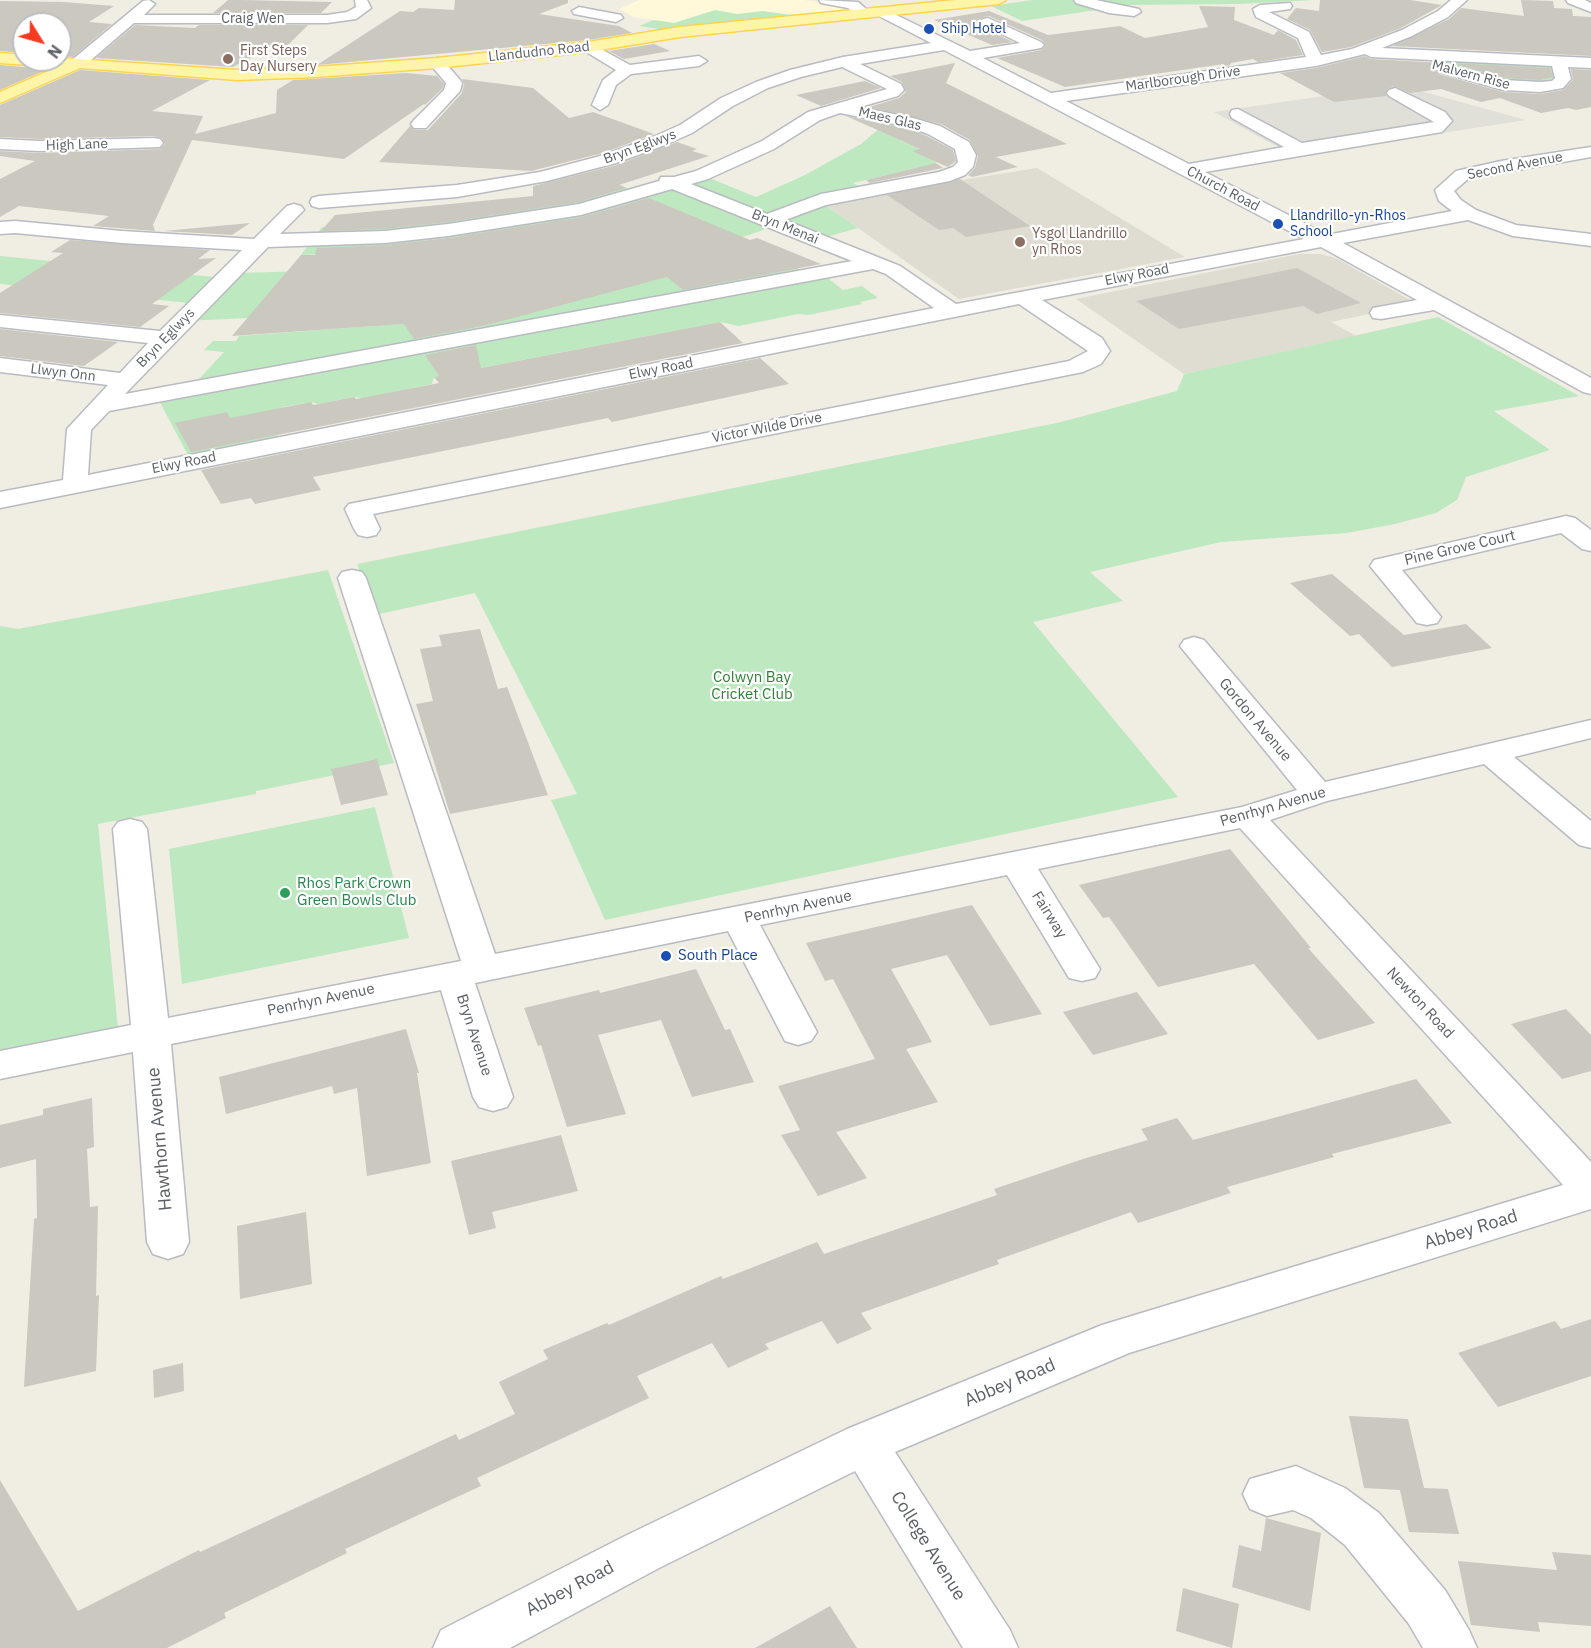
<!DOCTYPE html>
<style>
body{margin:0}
#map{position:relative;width:1591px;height:1648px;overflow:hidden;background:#f0ede3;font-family:"IBM Plex Sans",sans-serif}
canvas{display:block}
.north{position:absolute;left:12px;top:12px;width:60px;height:60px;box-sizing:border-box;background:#fff;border:2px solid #bdbfc2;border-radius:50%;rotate:127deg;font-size:16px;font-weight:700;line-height:24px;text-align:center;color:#5b6066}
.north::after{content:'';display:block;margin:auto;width:21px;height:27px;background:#f83a21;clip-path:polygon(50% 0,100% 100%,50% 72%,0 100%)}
</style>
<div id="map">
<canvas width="1591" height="1648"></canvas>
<div class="north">N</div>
</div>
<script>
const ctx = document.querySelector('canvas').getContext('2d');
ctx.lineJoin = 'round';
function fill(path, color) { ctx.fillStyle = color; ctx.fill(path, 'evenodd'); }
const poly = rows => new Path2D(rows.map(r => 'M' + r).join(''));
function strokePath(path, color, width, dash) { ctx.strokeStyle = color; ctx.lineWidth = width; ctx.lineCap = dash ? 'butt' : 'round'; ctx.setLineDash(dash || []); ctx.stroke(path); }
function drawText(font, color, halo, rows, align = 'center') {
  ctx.font = font + ' "IBM Plex Sans",sans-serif'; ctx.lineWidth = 4.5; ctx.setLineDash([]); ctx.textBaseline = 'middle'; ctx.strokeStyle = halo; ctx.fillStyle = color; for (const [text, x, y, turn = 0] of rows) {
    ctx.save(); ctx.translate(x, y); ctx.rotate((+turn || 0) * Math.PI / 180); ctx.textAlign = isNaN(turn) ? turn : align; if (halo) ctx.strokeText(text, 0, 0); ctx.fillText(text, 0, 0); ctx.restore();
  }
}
const commercial = poly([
 [639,0,804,0,840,5,850,9,843,13,760,19,673,31,674,23,634,17,619,9]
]);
const industrial = poly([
 [1399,85,1526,120,1294,156,1214,112]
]);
const education = poly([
 [1037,168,1185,257,959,299,824,204,830,201],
 [1299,254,1320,254,1336,258,1417,304,1331,322,1356,336,1184,374,1076,299]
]);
const green = poly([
 [1033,0,1315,0,1238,4,1130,5,1022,21,991,6],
 [715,10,737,14,763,11,798,16,724,23,673,31,639,26,654,20,674,23],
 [1440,60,1544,64,1555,69,1557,78,1551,83,1508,83,1440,65,1442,64,1438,62],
 [892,118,934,130,899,140,920,149,937,163,853,183,864,189,824,204,858,228,816,240,778,225,743,237,250,318,182,321,199,304,0,284,0,256,224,278,236,273,307,271,649,212,322,254,301,255,322,227,621,185,640,194,702,175,756,197,803,176,861,144],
 [761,251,811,275,829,279,843,290,862,286,878,298,860,302,862,304,808,315,798,314,739,326,720,322,434,377,432,384,364,398,354,397,319,404,311,402,283,407,289,419,271,445,191,461,156,395,200,387,198,380,224,352,204,350,213,341,236,341,239,336,413,323],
 [1438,317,1579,396,1494,411,1550,450,1466,477,1457,500,1436,513,1395,524,1347,533,1221,542,1090,572,1123,601,1033,622,1178,797,605,920,551,800,577,794,475,593,375,615,357,564,1061,422,1177,391,1184,374],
 [328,570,394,763,256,791,256,794,98,824,118,1029,0,1054,0,626,18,629],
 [375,807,409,938,182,984,169,849]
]);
const building = poly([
 [228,0,241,0,332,2,321,13,213,13],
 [455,0,568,0,568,3,539,14,619,26,632,33,588,40,317,65,400,11,413,12,419,8,454,10],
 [1320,0,1410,0,1442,5,1401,28,1351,47,1322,52,1310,30,1287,19,1296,8,1319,11],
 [1521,0,1553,1,1554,8,1572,9,1573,16,1591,17,1591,56,1392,46,1449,19,1461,8,1524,16],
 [0,1,63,2,114,6,89,22,112,24,73,57,60,56,60,24,24,24,24,53,0,51],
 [1199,6,1235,7,1234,20,1274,35,1278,30,1296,40,1303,55,1258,62,1253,59,1231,63,1230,65,1225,66,1224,64,1065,87,997,58,1041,50,1046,45,1042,40,989,16,983,17,979,21,982,27,1013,42,992,45,934,20,989,11,1048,35,1120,26,1145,38,1208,27],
 [135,25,195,28,199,25,308,25,278,55,278,43,233,67,96,58],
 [654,44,670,51,624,59,609,51],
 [1365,56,1371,59,1444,63,1436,69,1439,74,1503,92,1540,94,1563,90,1573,80,1571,69,1591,70,1591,107,1576,110,1568,108,1541,113,1500,98,1481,102,1441,89,1410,93,1394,86,1387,89,1386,96,1334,102,1280,73,1316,68],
 [955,63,946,83,1067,144,996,157,1018,167,972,177,968,175,975,168,978,156,970,140,941,124,869,107,899,98,906,92,902,82,890,76],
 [1452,63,1550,68,1553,77,1540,80,1504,78],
 [0,65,48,69,0,90],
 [80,70,210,80,152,111,203,116,195,134,276,113,277,90,293,80,406,73,437,76,444,84,442,89,425,105,424,104,344,159,192,140,153,225,155,231,93,226,109,216,19,206,0,217,0,179,35,161,0,156,0,151,39,153,160,149,165,144,162,138,154,136,39,139,0,137,0,105],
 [462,79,533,88,569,118,593,112,654,134,603,153,531,171,379,162,410,126,414,130,428,130,462,93,464,84],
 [865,81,881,88,821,106,796,95],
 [846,116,908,129,927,136,953,150,956,161,948,167,912,151,920,149],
 [677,142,697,149,692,151,709,156,619,185,626,188,579,202,448,222,385,229,321,231,335,215,533,196,533,186,617,165],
 [936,163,943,168,870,183,866,180],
 [960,179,1030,226,966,237,953,228,939,230,887,195],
 [649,198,750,240,757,238,821,264,683,290,667,277,487,325,414,339,404,324,232,336,301,255,315,255,317,248,385,245,448,238,582,217],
 [250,223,232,235,164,231],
 [70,240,210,250,198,259,216,258,152,304,169,306,140,327,0,313,0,293,63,253,51,252],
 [1297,268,1361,303,1317,314,1303,306,1179,329,1136,301],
 [720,322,743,343,191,452,175,423,227,412,230,418,311,402,313,405,354,397,356,399,439,383,434,377,439,376,425,355,476,345,481,368],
 [0,329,118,342,84,366,0,356],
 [760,358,789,384,612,422,608,418,313,477,321,490,255,504,251,498,221,504,201,470],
 [1332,574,1404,635,1466,624,1492,648,1392,667,1359,634,1350,636,1290,583],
 [480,629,498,689,507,687,548,795,450,814,416,704,433,701,420,649,442,646,439,635],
 [377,759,388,795,341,805,331,769],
 [1230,849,1311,948,1308,948,1375,1023,1318,1040,1254,964,1158,987,1109,917,1103,918,1079,885],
 [972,905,1042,1014,990,1026,947,955,891,969,932,1042,906,1049,938,1102,836,1132,867,1178,818,1196,781,1135,800,1130,778,1086,875,1059,833,979,825,981,806,943],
 [696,969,725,1030,730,1029,754,1082,692,1097,661,1020,598,1035,626,1114,567,1127,541,1045,538,1046,524,1008,599,990,600,993],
 [1137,992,1168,1034,1093,1055,1063,1012],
 [1566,1009,1591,1035,1591,1071,1562,1079,1511,1024],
 [406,1029,419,1073,417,1073,431,1163,367,1176,357,1088,334,1094,332,1086,226,1114,219,1077],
 [1416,1079,1452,1123,1332,1154,1334,1157,1227,1187,1231,1193,1138,1223,1131,1212,997,1260,999,1264,861,1313,872,1329,837,1344,822,1321,765,1344,769,1349,728,1368,712,1343,637,1376,649,1398,477,1478,481,1486,345,1549,347,1553,224,1613,226,1618,167,1648,0,1648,0,1480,78,1611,199,1550,200,1552,456,1434,459,1440,515,1414,499,1382,548,1359,543,1350,607,1323,609,1325,721,1276,723,1279,817,1242,824,1254,997,1195,994,1189,1083,1159,1148,1140,1141,1129,1177,1118,1193,1140],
 [92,1098,94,1147,87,1149,90,1207,98,1206,96,1296,99,1295,96,1371,24,1387,34,1219,37,1218,36,1159,0,1168,0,1125,43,1115,43,1109],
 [561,1135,578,1191,492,1212,496,1228,469,1235,451,1161],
 [306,1212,312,1284,240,1299,237,1226],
 [1591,1319,1591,1376,1498,1407,1458,1353,1555,1321,1561,1329],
 [183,1363,184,1391,154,1398,153,1370],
 [1349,1416,1408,1419,1424,1488,1448,1489,1459,1534,1409,1532,1400,1490,1364,1488],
 [1266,1518,1321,1533,1310,1611,1232,1587,1239,1545,1261,1551],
 [1552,1552,1591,1555,1591,1626,1538,1622,1540,1632,1471,1625,1458,1561,1557,1570],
 [1183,1588,1239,1604,1232,1648,1176,1631],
 [830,1606,857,1648,755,1648]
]);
const minor = poly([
 [149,0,155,4,144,15,327,15,347,12,356,7,355,0,367,0,371,8,356,19,327,23,134,23,84,66,72,66,70,63,72,60,143,1,149,0],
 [819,0,858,2,872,14,870,17,860,17,848,8,821,3,819,0],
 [1074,0,1096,0,1139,9,1141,12,1134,16,1109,13,1076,3,1074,0],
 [1451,0,1467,0,1448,17,1412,36,1382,48,1591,58,1591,68,1568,67,1571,79,1563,88,1540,92,1503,90,1440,72,1438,69,1446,64,1504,80,1540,82,1552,81,1555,78,1552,66,1371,57,1365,54,1316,66,1066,101,1189,164,1284,147,1232,118,1230,114,1232,110,1238,109,1302,143,1434,122,1389,96,1387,93,1389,90,1395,88,1445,112,1452,121,1442,132,1205,172,1327,235,1452,211,1439,201,1435,190,1456,171,1501,161,1591,147,1591,157,1468,179,1454,191,1461,200,1476,210,1516,225,1591,234,1591,246,1513,236,1468,220,1343,243,1591,378,1591,394,1583,392,1434,310,1381,319,1373,318,1370,313,1373,308,1417,300,1321,247,1042,300,1102,338,1110,351,1101,364,1083,372,373,514,380,529,376,535,367,537,358,535,354,529,345,509,349,504,1069,361,1088,351,1019,304,0,508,0,492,63,480,67,429,108,385,0,372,0,358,120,373,148,343,0,327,0,315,160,331,242,250,122,243,15,233,0,234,0,222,15,221,122,231,254,239,287,206,294,204,301,206,304,210,280,234,385,231,448,224,579,204,659,181,661,177,674,177,696,171,762,141,808,112,887,89,842,67,834,69,801,77,768,88,733,106,692,133,665,145,616,163,547,181,457,197,319,208,312,206,310,202,312,198,319,196,457,185,540,172,604,155,653,137,680,125,721,98,756,82,790,70,843,57,931,43,879,16,877,13,884,9,970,51,1020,43,983,25,981,22,983,19,988,18,1041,42,1044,45,1041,48,983,58,1051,93,1306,57,1298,38,1256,17,1253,9,1260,5,1290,3,1292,6,1290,9,1269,12,1309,32,1321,55,1352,49,1402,30,1438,11,1451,0],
 [944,50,1304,239,956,304,900,266,785,220,826,205,950,181,965,175,973,167,976,155,969,142,940,126,913,118,860,107,898,96,904,90,901,84,860,64,944,50],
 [840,113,909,127,928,134,955,149,958,162,953,167,939,172,821,194,767,214,691,184,708,179,774,149,820,120,840,113],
 [672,189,852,261,125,394,268,247,385,243,448,236,581,215,672,189],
 [873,269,886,274,934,308,88,475,91,430,109,411,873,269],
 [1566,0,1585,0,1591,3,1591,12,1568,3,1566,0],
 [579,7,621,15,623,18,616,22,574,14,572,11,579,7],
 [588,42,630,65,699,56,707,61,699,66,631,74,616,85,608,105,600,110,592,105,603,80,616,70,583,50,580,47,583,44,588,42],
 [437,58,443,60,460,80,462,83,460,91,426,128,414,128,411,124,414,120,444,90,446,83,429,63,437,58],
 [154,138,160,139,163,143,160,147,39,151,0,149,0,139,39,141,154,138],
 [1566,516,1575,518,1591,530,1591,551,1582,549,1561,533,1402,570,1441,617,1437,623,1427,625,1417,623,1370,566,1374,560,1566,516],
 [352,570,362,572,366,578,495,954,1242,807,1297,790,1180,646,1184,640,1194,637,1204,640,1325,782,1591,720,1591,738,1514,757,1591,821,1591,848,1579,845,1484,764,1327,801,1270,820,1591,1162,1591,1209,1129,1353,895,1452,1010,1630,1018,1648,963,1648,855,1471,659,1568,510,1648,433,1648,441,1630,625,1536,847,1429,1102,1325,1563,1185,1240,828,1038,869,1100,969,1095,978,1082,981,1069,978,1007,875,760,925,817,1032,811,1041,798,1045,785,1041,728,931,475,983,513,1097,507,1107,493,1111,479,1107,473,1097,441,990,171,1044,189,1242,183,1254,168,1259,153,1254,147,1242,133,1052,0,1079,0,1051,131,1025,113,829,118,822,130,819,142,822,147,829,168,1018,461,961,338,578,342,572,352,570],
 [1296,1466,1345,1488,1379,1513,1445,1590,1469,1630,1477,1648,1423,1648,1409,1624,1345,1545,1311,1518,1293,1510,1267,1516,1250,1509,1243,1494,1250,1479,1296,1466]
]);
const major = poly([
 [956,0,1006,0,999,4,680,37,588,52,437,68,315,77,237,80,80,68,0,103,0,92,57,67,0,63,0,53,24,55,24,60,60,60,60,58,237,70,315,67,437,58,588,42,680,27,956,0]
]);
const markers = [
 [929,29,6,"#1a4fb4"],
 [228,59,6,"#8d6e63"],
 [1278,224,6,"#1a4fb4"],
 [1020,242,6,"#8d6e63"],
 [285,893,6,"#2e9e5b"],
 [666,956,6,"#1a4fb4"]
];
const farStreetnames = [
 ["Craig Wen",253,19],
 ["Llandudno Road",539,52,-6],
 ["Malvern Rise",1471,75,15],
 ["Marlborough Drive",1183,79,-8],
 ["Maes Glas",890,119,13],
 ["High Lane",77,145,-2],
 ["Bryn Eglwys",640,147,-20],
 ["Second Avenue",1515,166,-11],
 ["Church Road",1223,189,28],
 ["Bryn Menai",785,227,22],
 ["Elwy Road",1137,275,-11],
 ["Bryn Eglwys",166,338,-46],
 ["Elwy Road",661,369,-11],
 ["Llwyn Onn",63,373,7],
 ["Victor Wilde Drive",767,428,-11],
 ["Elwy Road",184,463,-11]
];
const farTransitnames = [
 ["Ship Hotel",941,29],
 ["Llandrillo-yn-Rhos",1290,216],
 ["School",1290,232]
];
const farEducationnames = [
 ["First Steps",240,51],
 ["Day Nursery",240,67],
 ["Ysgol Llandrillo",1032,234],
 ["yn Rhos",1032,250]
];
const streetNames = [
 ["Pine Grove Court",1460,548,-13],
 ["Gordon Avenue",1255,720,50],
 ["Penrhyn Avenue",1273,807,-16],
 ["Penrhyn Avenue",798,907,-12],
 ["Fairway",1049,915,58],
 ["Penrhyn Avenue",321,1000,-12],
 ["Newton Road",1420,1003,47],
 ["Bryn Avenue",474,1035,72]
];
const parkNames = [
 ["Colwyn Bay",752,678],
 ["Cricket Club",752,695]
];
const leisureNames = [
 ["Rhos Park Crown",297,884],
 ["Green Bowls Club",297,901]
];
const transitNames = [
 ["South Place",678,956]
];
const nearStreetnames = [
 ["Hawthorn Avenue",160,1139,-95],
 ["Abbey Road",1471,1230,-17],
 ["Abbey Road",1010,1383,-23],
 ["College Avenue",928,1546,58],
 ["Abbey Road",570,1589,-28]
];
fill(commercial, '#fff8d9');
fill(industrial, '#e0dfd8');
fill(education, '#dfddd2');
fill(green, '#bee9c0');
fill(building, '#cbc8c0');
strokePath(minor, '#b8bbc1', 3);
strokePath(major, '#fed44f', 3);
fill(minor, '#fff');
fill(major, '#fff5a9');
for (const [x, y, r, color] of markers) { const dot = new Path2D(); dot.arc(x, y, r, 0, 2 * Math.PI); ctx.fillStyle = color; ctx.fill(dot); strokePath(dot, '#fff', 2); }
drawText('14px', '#5b6066', '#fff', farStreetnames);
drawText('14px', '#164399', '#fff', farTransitnames, 'left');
drawText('14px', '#785e54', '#fff', farEducationnames, 'left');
drawText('15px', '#5b6066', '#fff', streetNames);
drawText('15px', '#2d8334', '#fff', parkNames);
drawText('15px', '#27864d', '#fff', leisureNames, 'left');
drawText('15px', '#164399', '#fff', transitNames, 'left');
drawText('18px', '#5b6066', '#fff', nearStreetnames);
</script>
